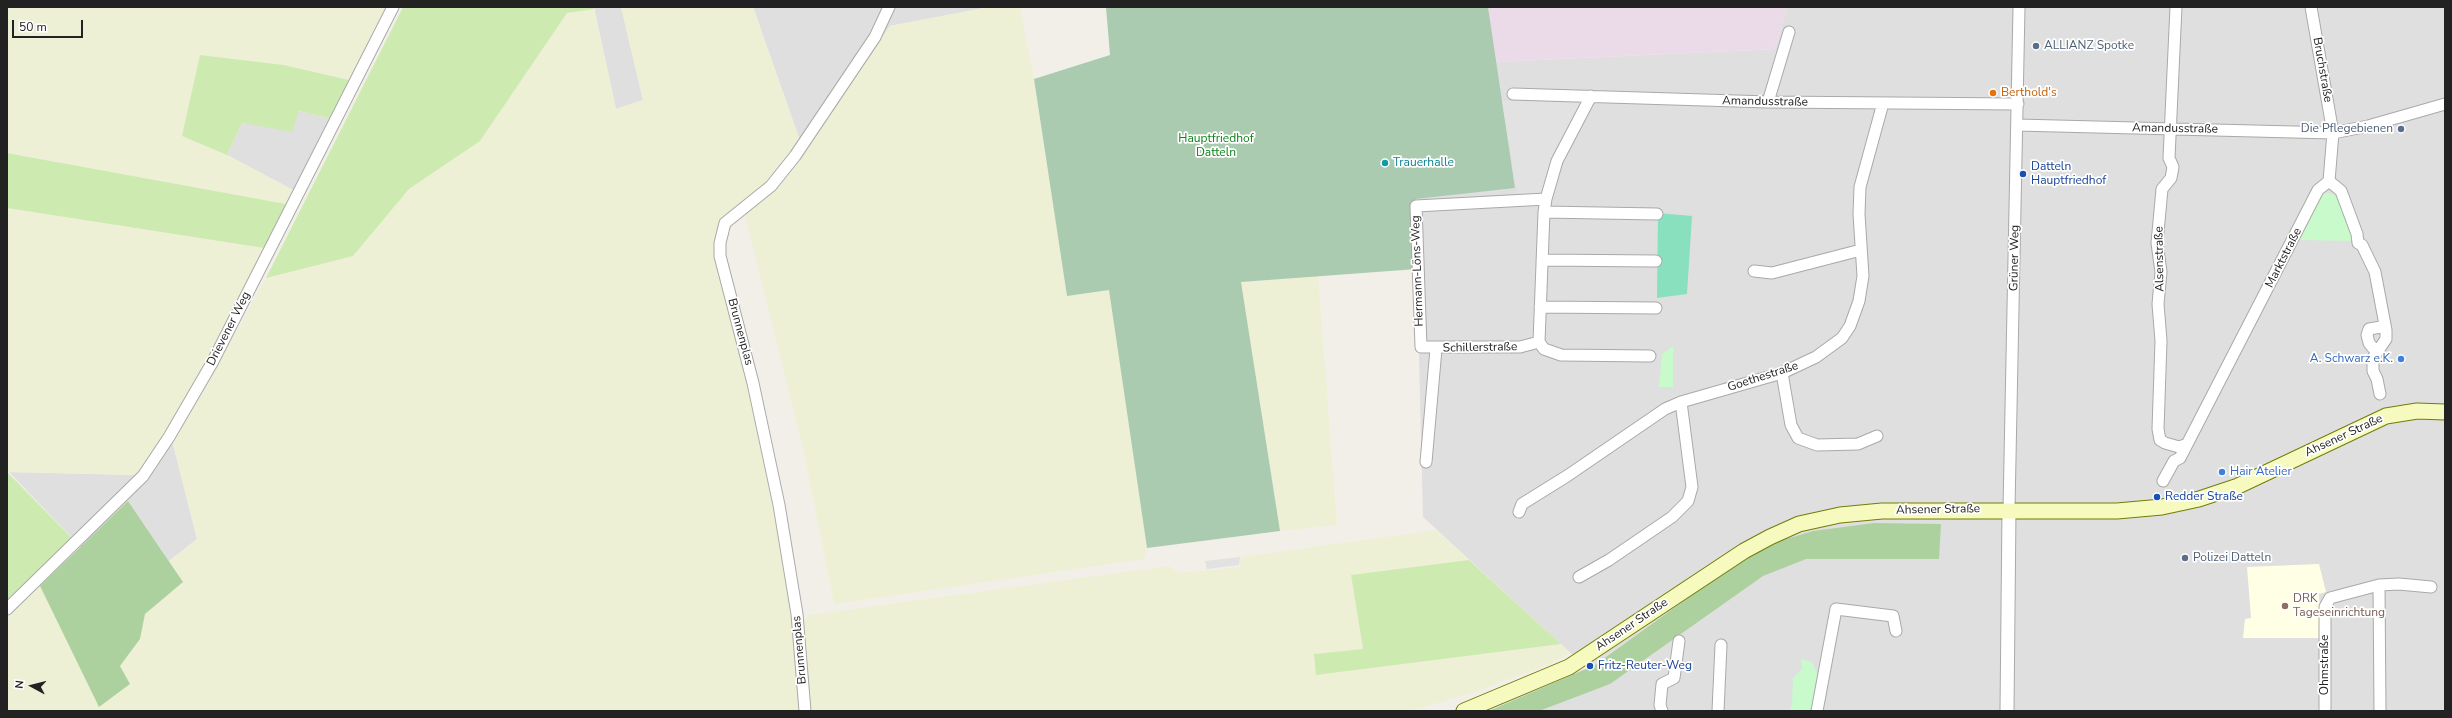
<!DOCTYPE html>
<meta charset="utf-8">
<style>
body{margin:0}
#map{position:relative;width:2452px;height:718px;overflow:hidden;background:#f2efe9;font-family:"Nunito Sans",sans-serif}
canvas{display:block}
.frame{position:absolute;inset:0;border:8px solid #222;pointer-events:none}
.north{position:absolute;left:12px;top:666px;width:40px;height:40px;-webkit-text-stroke:3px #fff;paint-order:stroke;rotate:277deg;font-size:11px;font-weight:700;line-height:16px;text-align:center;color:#222}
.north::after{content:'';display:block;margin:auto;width:14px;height:18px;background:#222;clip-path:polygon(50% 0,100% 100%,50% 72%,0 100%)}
.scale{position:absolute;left:12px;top:20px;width:71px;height:18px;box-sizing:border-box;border:2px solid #222;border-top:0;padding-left:5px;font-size:12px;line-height:14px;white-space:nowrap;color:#222;-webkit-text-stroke:3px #fff;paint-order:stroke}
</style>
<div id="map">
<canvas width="2452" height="718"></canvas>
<div class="frame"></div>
<div class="north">N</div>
<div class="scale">50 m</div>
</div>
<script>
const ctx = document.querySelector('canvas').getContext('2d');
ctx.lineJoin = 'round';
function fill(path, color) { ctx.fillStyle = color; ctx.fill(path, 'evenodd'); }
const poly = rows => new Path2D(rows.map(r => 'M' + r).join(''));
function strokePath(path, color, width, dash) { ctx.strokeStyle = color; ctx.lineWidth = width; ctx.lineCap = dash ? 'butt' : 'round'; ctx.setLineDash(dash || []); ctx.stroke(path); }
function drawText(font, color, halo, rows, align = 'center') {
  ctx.font = font + ' "Nunito Sans",sans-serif'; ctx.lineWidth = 3.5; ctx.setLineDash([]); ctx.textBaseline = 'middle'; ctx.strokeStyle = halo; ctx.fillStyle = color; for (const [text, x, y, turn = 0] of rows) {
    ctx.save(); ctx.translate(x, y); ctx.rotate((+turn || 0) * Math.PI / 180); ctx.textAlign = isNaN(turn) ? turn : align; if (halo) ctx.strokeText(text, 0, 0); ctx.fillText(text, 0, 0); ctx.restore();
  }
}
const residential = poly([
 [594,7,621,7,643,100,616,109],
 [753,7,989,7,890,26,804,152],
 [1787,7,2445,7,2445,711,1481,711,1587,668,1423,517,1415,199,1515,187,1495,62,1775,49],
 [299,111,331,119,295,191,227,155,242,123,260,125],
 [167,434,173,444,197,539,169,561,128,501,81,547,9,472,136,475]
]);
const industrial = poly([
 [1488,7,1787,7,1775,49,1495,62]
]);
const education = poly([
 [2319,564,2326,592,2319,594,2321,638,2243,638,2245,619,2251,618,2247,567]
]);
const farmland = poly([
 [7,7,386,7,349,80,284,65,200,55,183,136,227,155,295,191,286,204,7,153],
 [621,7,753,7,800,141,775,177,725,216,716,231,715,247,751,393,793,617,801,711,7,711,7,618,40,586,99,706,130,684,120,666,140,639,145,614,183,582,169,561,197,539,173,444,266,278,353,256,409,189,480,141,567,13,594,9,616,109,643,100],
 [989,7,1020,7,1034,79,1067,295,1109,290,1147,548,1144,559,834,604,805,458,745,214,788,174,890,26],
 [7,208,264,248,205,364,167,434,136,475,7,472],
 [1318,276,1337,525,1280,531,1241,282],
 [1436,530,1469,560,1351,575,1363,649,1315,654,1316,675,1561,644,1570,653,1550,664,1469,694,1410,711,809,711,802,623,809,615,1169,566,1180,573,1240,567,1241,557]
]);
const grass = poly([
 [403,7,594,7,594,9,567,13,480,141,409,189,353,256,266,278],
 [200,55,284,65,349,80,331,119,299,111,292,132,242,123,227,155,182,136],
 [7,153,286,204,264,248,7,208],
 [7,472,73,539,7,602],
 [1469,560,1561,644,1316,675,1314,654,1363,649,1351,575]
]);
const forest = poly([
 [128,501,183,582,145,614,140,639,120,666,130,684,99,707,40,586],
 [1874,523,1941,524,1939,559,1806,559,1763,576,1610,684,1539,711,1489,711,1595,665,1735,564,1780,541,1813,531]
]);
const cemetery = poly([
 [1106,7,1488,7,1515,188,1416,199,1417,269,1241,282,1280,531,1147,548,1109,290,1067,296,1034,79,1110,55]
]);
const park = poly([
 [2323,192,2333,194,2340,200,2353,241,2300,240,2318,200],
 [1673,346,1673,387,1659,387,1662,354],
 [1801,659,1812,662,1820,680,1815,711,1789,711,1792,705,1793,678,1802,669]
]);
const pitch = poly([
 [1658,213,1692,216,1687,294,1657,298]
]);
const parking = poly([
 [1502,101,1582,103,1544,192,1533,198,1518,199],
 [1240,557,1239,565,1207,569,1205,561]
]);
const minor = poly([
 [2176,7,2169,158,2173,167,2171,178,2162,189,2157,243,2161,272,2158,304,2161,341,2158,429,2160,440,2165,443,2179,447,2185,445],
 [1513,94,1768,102,2018,104],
 [1768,102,1789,32],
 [2017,125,2333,133,2368,126,2445,104],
 [2329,181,2341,191,2357,234,2358,243,2362,245,2375,272,2386,330,2386,339,2373,358,2373,371,2377,379,2380,394],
 [1546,199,1416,206,1421,347,1520,347,1539,342,1544,212,1546,199,1557,161,1591,96],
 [1544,212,1657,214],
 [1542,260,1656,261],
 [1754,271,1772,273,1861,250],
 [1540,307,1656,308],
 [1539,342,1544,349,1561,355,1650,356],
 [2379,349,2373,348,2369,343,2367,335,2369,329,2381,327,2386,330],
 [1782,373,1791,425,1798,438,1817,445,1858,444,1877,436],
 [1426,462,1436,349],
 [2163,481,2174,461,2180,458,2318,190,2329,181,2333,133,2311,7],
 [2009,509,2019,7],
 [1519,512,1522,504,1567,476,1665,409,1681,402,1782,373,1816,357,1842,338,1850,326,1859,301,1863,276,1859,214,1860,187,1883,103],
 [1579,577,1609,560,1672,517,1688,501,1692,487,1681,402],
 [2379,585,2380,711],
 [7,609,143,476,169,437,212,363,393,7],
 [805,711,797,614,779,505,753,383,720,256,720,243,725,223,771,186,795,156,875,37,889,7],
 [1662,711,1660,705,1662,684,1674,678,1679,641],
 [1718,711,1721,645],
 [1817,711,1836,609,1893,616,1896,631],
 [2325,711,2325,607,2330,598,2379,585,2399,584,2431,587]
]);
const tertiary = poly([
 [2007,711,2009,509]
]);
const secondary = poly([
 [1464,711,1569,667,1744,551,1770,537,1799,524,1840,515,1882,511,2117,511,2162,507,2199,499,2238,486,2386,416,2417,411,2445,412]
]);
const markers = [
 [2036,46,4,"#5c6f8a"],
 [1993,93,4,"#e8710a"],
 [2401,129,4,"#5c6f8a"],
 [1385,163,4,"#0f9aa8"],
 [2023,174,4,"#1a4fb4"],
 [2401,359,4,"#3f7fe0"],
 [2222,472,4,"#3f7fe0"],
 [2157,497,4,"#1a4fb4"],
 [2185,558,4,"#5c6f8a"],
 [2285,606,4,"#8d6e63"],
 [1590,666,4,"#1a4fb4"]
];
const serviceNames = [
 ["ALLIANZ Spotke",2044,46],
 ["Die Pflegebienen",2393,129,"right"],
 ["Polizei Datteln",2193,558]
];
const streetNames = [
 ["Bruchstraße",2322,70,80],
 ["Amandusstraße",1765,102,1],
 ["Amandusstraße",2175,129,1],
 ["Grüner Weg",2015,258,-89],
 ["Marktstraße",2284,258,-63],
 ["Alsenstraße",2160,259,-91],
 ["Hermann-Löns-Weg",1418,271,-92],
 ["Drievener Weg",229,329,-63],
 ["Brunnenplas",740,332,75],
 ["Schillerstraße",1480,348,-1],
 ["Goethestraße",1763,377,-18],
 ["Ahsener Straße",2344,436,-25],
 ["Ahsener Straße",1938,510,-1],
 ["Ahsener Straße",1632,625,-34],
 ["Brunnenplas",800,650,-95],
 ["Ohmstraße",2325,665,-90]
];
const foodNames = [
 ["Berthold's",2001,93]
];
const parkNames = [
 ["Hauptfriedhof",1216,139],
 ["Datteln",1216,153]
];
const cultureNames = [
 ["Trauerhalle",1393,163]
];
const transitNames = [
 ["Datteln",2031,167],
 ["Hauptfriedhof",2031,181],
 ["Redder Straße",2165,497],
 ["Fritz-Reuter-Weg",1598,666]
];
const shopNames = [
 ["A. Schwarz e.K.",2393,359],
 ["Hair Atelier",2230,472,"left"]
];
const educationNames = [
 ["DRK",2293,599],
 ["Tageseinrichtung",2293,613]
];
fill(residential, '#e0dfdf');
fill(industrial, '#ebdbe8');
fill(education, '#ffffe5');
fill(farmland, '#eef0d5');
fill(grass, '#cdebb0');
fill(forest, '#add19e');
fill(cemetery, '#aacbaf');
fill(park, '#c8facc');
fill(pitch, '#88e0be');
fill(parking, '#e2e2e2');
strokePath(minor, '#a9a9a9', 13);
strokePath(tertiary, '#a9a9a9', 15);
strokePath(secondary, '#707d05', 17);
strokePath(minor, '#fff', 11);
strokePath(tertiary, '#fff', 13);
strokePath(secondary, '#f7fabf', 15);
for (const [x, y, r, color] of markers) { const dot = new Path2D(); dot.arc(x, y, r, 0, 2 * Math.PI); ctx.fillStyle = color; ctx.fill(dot); strokePath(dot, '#fff', 1.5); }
drawText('12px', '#4e5e75', '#fff', serviceNames, 'left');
drawText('12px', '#222', '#fff', streetNames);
drawText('12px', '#c56008', '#fff', foodNames, 'left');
drawText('12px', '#0c8416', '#fff', parkNames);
drawText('12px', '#0d838f', '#fff', cultureNames, 'left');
drawText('12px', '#164399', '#fff', transitNames, 'left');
drawText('12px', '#366cbe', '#fff', shopNames, 'right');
drawText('12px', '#785e54', '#fff', educationNames, 'left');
</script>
